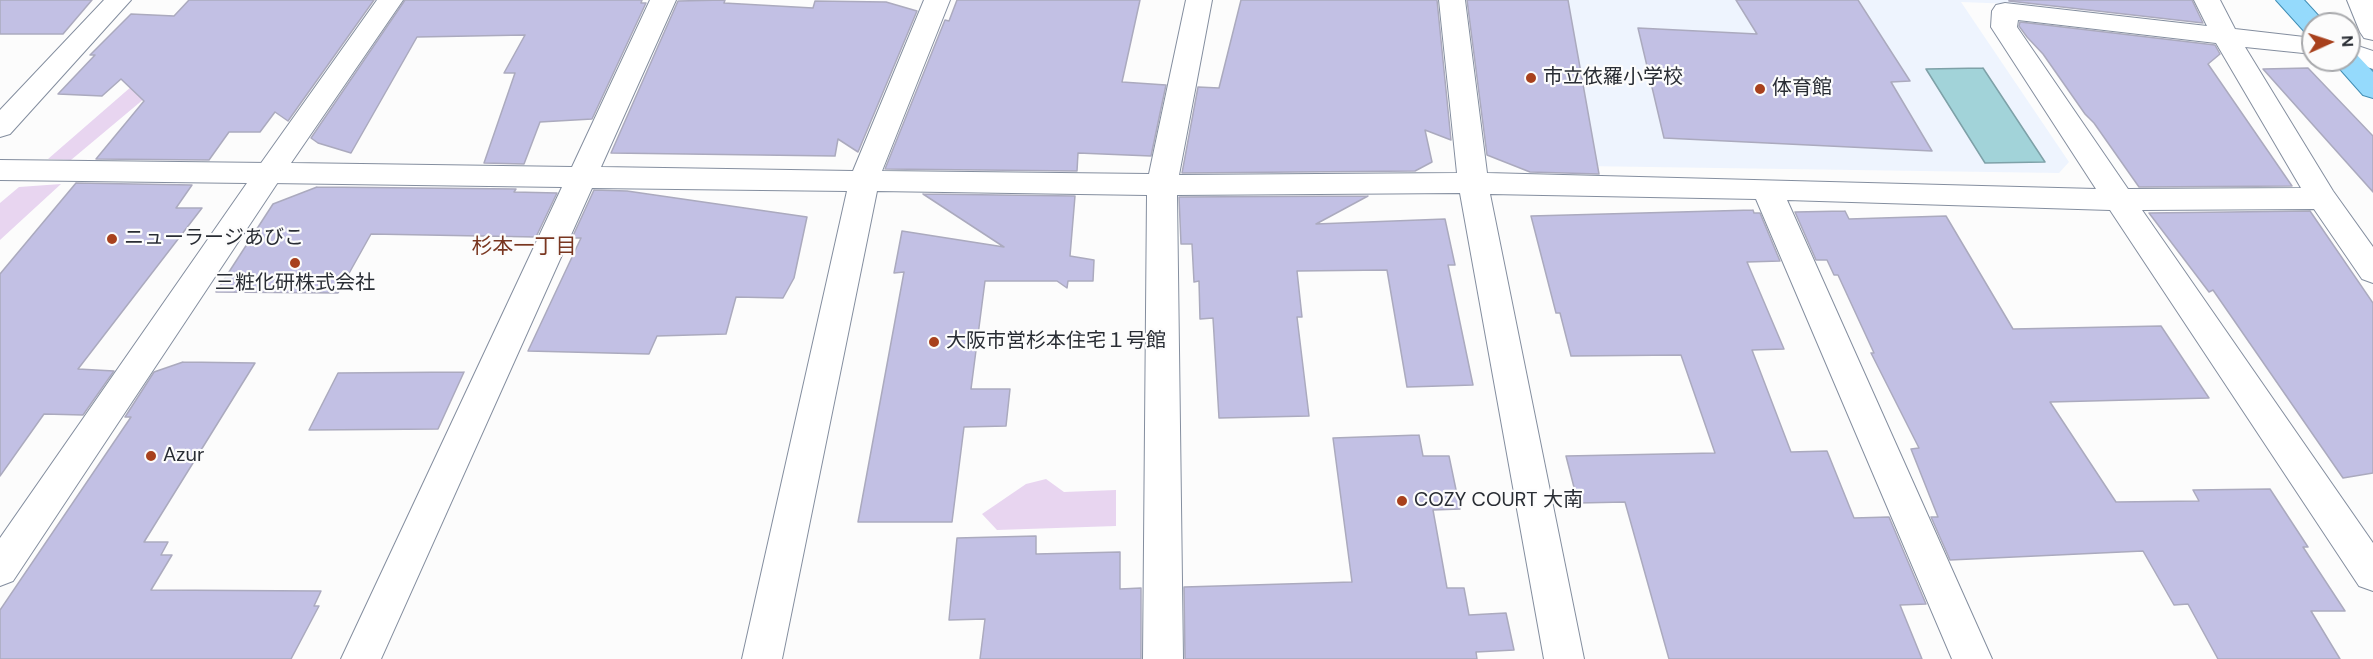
<!DOCTYPE html>
<meta charset="utf-8">
<style>
body{margin:0}
#map{position:relative;width:2373px;height:659px;overflow:hidden;background:#fcfcfc;font-family:"DM Sans",sans-serif}
canvas{display:block}
.north{position:absolute;left:2301px;top:12px;width:60px;height:60px;box-sizing:border-box;background:#fcfcfc;border:2px solid #a8a9ac;border-radius:50%;rotate:87deg;font-size:16px;font-weight:700;line-height:24px;text-align:center;color:#292d34}
.north::after{content:'';display:block;margin:auto;width:21px;height:27px;background:#a8411d;clip-path:polygon(50% 0,100% 100%,50% 72%,0 100%)}
</style>
<div id="map">
<canvas width="2373" height="659"></canvas>
<div class="north">N</div>
</div>
<script>
const ctx = document.querySelector('canvas').getContext('2d');
ctx.lineJoin = 'round';
function fill(path, color) { ctx.fillStyle = color; ctx.fill(path, 'evenodd'); }
const poly = rows => new Path2D(rows.map(r => 'M' + r).join(''));
function strokePath(path, color, width, dash) { ctx.strokeStyle = color; ctx.lineWidth = width; ctx.lineCap = dash ? 'butt' : 'round'; ctx.setLineDash(dash || []); ctx.stroke(path); }
function drawText(font, color, halo, rows, align = 'center') {
  ctx.font = font + ' "DM Sans","Noto Sans JP",sans-serif'; ctx.lineWidth = 4.5; ctx.setLineDash([]); ctx.textBaseline = 'middle'; ctx.strokeStyle = halo; ctx.fillStyle = color; for (const [text, x, y, turn = 0] of rows) {
    ctx.save(); ctx.translate(x, y); ctx.rotate((+turn || 0) * Math.PI / 180); ctx.textAlign = isNaN(turn) ? turn : align; if (halo) ctx.strokeText(text, 0, 0); ctx.fillText(text, 0, 0); ctx.restore();
  }
}
const built = poly([
 [1472,0,2165,0,2169,10,1961,2,2069,162,2059,173,1513,165]
]);
const green = poly([
 [231,0,200,52,71,160,48,159],
 [61,184,0,240,0,203,19,187],
 [1046,479,1064,492,1116,490,1116,526,997,530,982,514,1026,484]
]);
const water = poly([
 [1983,68,2045,162,1985,163,1926,69,1983,68]
]);
const building = poly([
 [0,0,92,0,63,34,0,34,0,0],
 [189,0,374,0,288,121,275,112,260,132,229,132,209,160,96,159,144,101,121,79,102,96,58,94,95,55,90,55,131,14,174,16,189,0],
 [405,0,642,0,641,3,646,3,592,119,540,122,524,164,484,163,515,73,504,73,525,35,417,37,351,153,318,143,311,138,405,0],
 [725,0,724,3,813,8,815,1,886,2,917,11,858,152,838,139,835,156,611,153,678,1,725,0],
 [957,0,1140,0,1122,82,1166,85,1151,156,1078,153,1077,171,885,169,945,20,949,21,957,0],
 [1241,0,1437,0,1451,140,1425,130,1432,162,1415,171,1182,173,1198,87,1219,88,1241,0],
 [1467,0,1568,0,1599,174,1530,172,1487,155,1467,0],
 [1736,0,1858,0,1910,81,1891,82,1932,151,1664,138,1638,28,1757,34,1736,0],
 [2009,0,2192,0,2203,23,2009,1,2009,0],
 [2020,22,2215,45,2220,54,2208,64,2292,186,2139,187,2094,123,2085,114,2043,54,2027,37,2019,26,2020,22],
 [2308,68,2373,136,2373,192,2263,69,2308,68],
 [76,183,192,185,176,208,202,208,78,369,114,371,83,415,44,414,0,476,0,274,76,183],
 [317,187,516,189,514,192,557,193,536,237,371,234,338,293,216,292,273,204,317,187],
 [594,190,627,191,807,217,794,278,783,298,736,297,726,334,657,336,649,354,528,351,581,238,572,238,594,190],
 [923,194,1075,196,1070,256,1094,260,1093,281,1068,281,1067,288,1057,281,985,281,971,389,1010,389,1006,426,964,427,952,522,858,522,904,272,894,273,902,231,1004,247,923,194],
 [1368,196,1316,224,1445,219,1455,265,1448,265,1473,385,1407,387,1387,270,1297,271,1302,317,1297,317,1309,416,1219,418,1213,318,1200,319,1199,281,1194,282,1192,244,1181,244,1179,197,1368,196],
 [1753,210,1754,213,1760,213,1780,261,1747,262,1784,349,1752,350,1791,452,1827,451,1854,518,1889,517,1926,604,1900,605,1922,659,1669,659,1625,502,1578,503,1566,456,1715,453,1681,355,1571,356,1560,313,1556,313,1531,216,1753,210],
 [1845,211,1849,219,1946,216,2013,329,2161,326,2209,398,2050,402,2116,502,2199,501,2193,490,2270,489,2308,547,2303,547,2345,611,2311,611,2340,659,2218,659,2188,604,2174,605,2143,551,1950,560,1931,517,1938,517,1911,449,1919,448,1871,353,1874,353,1838,275,1834,275,1827,260,1816,260,1795,212,1845,211],
 [2310,211,2373,303,2373,473,2343,478,2213,290,2209,292,2149,213,2310,211],
 [183,362,255,363,144,542,168,542,161,555,172,555,151,590,321,591,314,606,319,606,291,659,0,659,0,610,131,417,125,417,154,372,183,362],
 [464,372,438,429,309,430,338,373,464,372],
 [1419,435,1423,456,1449,456,1460,509,1433,510,1447,588,1464,588,1469,615,1506,613,1514,650,1476,652,1477,659,1185,659,1184,587,1352,582,1333,438,1419,435],
 [1036,536,1036,554,1120,552,1120,589,1141,588,1141,659,980,659,985,619,949,620,957,538,1036,536]
]);
const minor = poly([
 [104,0,131,0,10,134,0,137,0,110,104,0],
 [377,0,403,0,291,163,572,167,650,0,676,0,601,167,853,171,924,0,950,0,882,171,1149,174,1186,0,1212,0,1179,175,1457,173,1439,0,1465,0,1487,173,2096,189,1991,27,1992,11,1996,5,2005,3,2207,26,2194,0,2220,0,2235,29,2313,38,2313,54,2245,47,2333,191,2373,247,2373,283,2362,279,2314,209,2142,210,2373,543,2373,591,2359,586,2110,210,1787,200,1992,659,1952,659,1756,199,1490,194,1584,659,1544,659,1460,193,1177,195,1183,659,1143,659,1147,195,877,191,782,659,742,659,847,191,592,188,381,659,341,659,562,187,269,183,259,180,254,173,259,166,377,0],
 [2018,20,2216,43,2301,188,2128,189,2017,27,2018,20],
 [2347,0,2373,0,2373,40,2364,38,2360,32,2347,0],
 [2349,43,2373,51,2373,69,2345,60,2349,60,2349,43]
]);
const tertiary = poly([
 [0,160,269,163,279,166,284,173,13,581,0,586,0,538,247,183,0,180,0,160]
]);
const primary = poly([
 [2276,0,2304,0,2326,24,2313,24,2313,33,2304,31,2276,0],
 [2349,52,2356,54,2373,72,2373,98,2363,95,2332,60,2349,60,2349,52]
]);
const markers = [
 [1531,78,6,"#a8411d"],
 [1760,89,6,"#a8411d"],
 [112,239,6,"#a8411d"],
 [295,263,6,"#a8411d"],
 [934,342,6,"#a8411d"],
 [151,456,6,"#a8411d"],
 [1402,501,6,"#a8411d"]
];
const poiNames = [
 ["市立依羅小学校",1543,78],
 ["体育館",1772,89],
 ["ニューラージあびこ",124,239],
 ["三粧化研株式会社",295,284,"center"],
 ["大阪市営杉本住宅１号館",946,342],
 ["Azur",163,456],
 ["COZY COURT 大南",1414,501]
];
const neighbourhoodNames = [
 ["杉本一丁目",524,247]
];
fill(built, '#eef4fe');
fill(green, '#e8d5f0');
fill(water, '#a2d3d9');
strokePath(water, '#7ea1a8', 1.5);
fill(building, '#c2c0e4');
strokePath(building, '#abaabe', 1.5);
strokePath(minor, '#848e9f', 2);
strokePath(tertiary, '#848e9f', 2);
strokePath(primary, '#418eb5', 2);
fill(minor, '#fff');
fill(tertiary, '#fff');
fill(primary, '#95dafc');
for (const [x, y, r, color] of markers) { const dot = new Path2D(); dot.arc(x, y, r, 0, 2 * Math.PI); ctx.fillStyle = color; ctx.fill(dot); strokePath(dot, '#fcfcfc', 2); }
drawText('20px', '#292d34', '#fcfcfc', poiNames, 'left');
drawText('21px', '#793620', '#fcfcfc', neighbourhoodNames);
</script>
